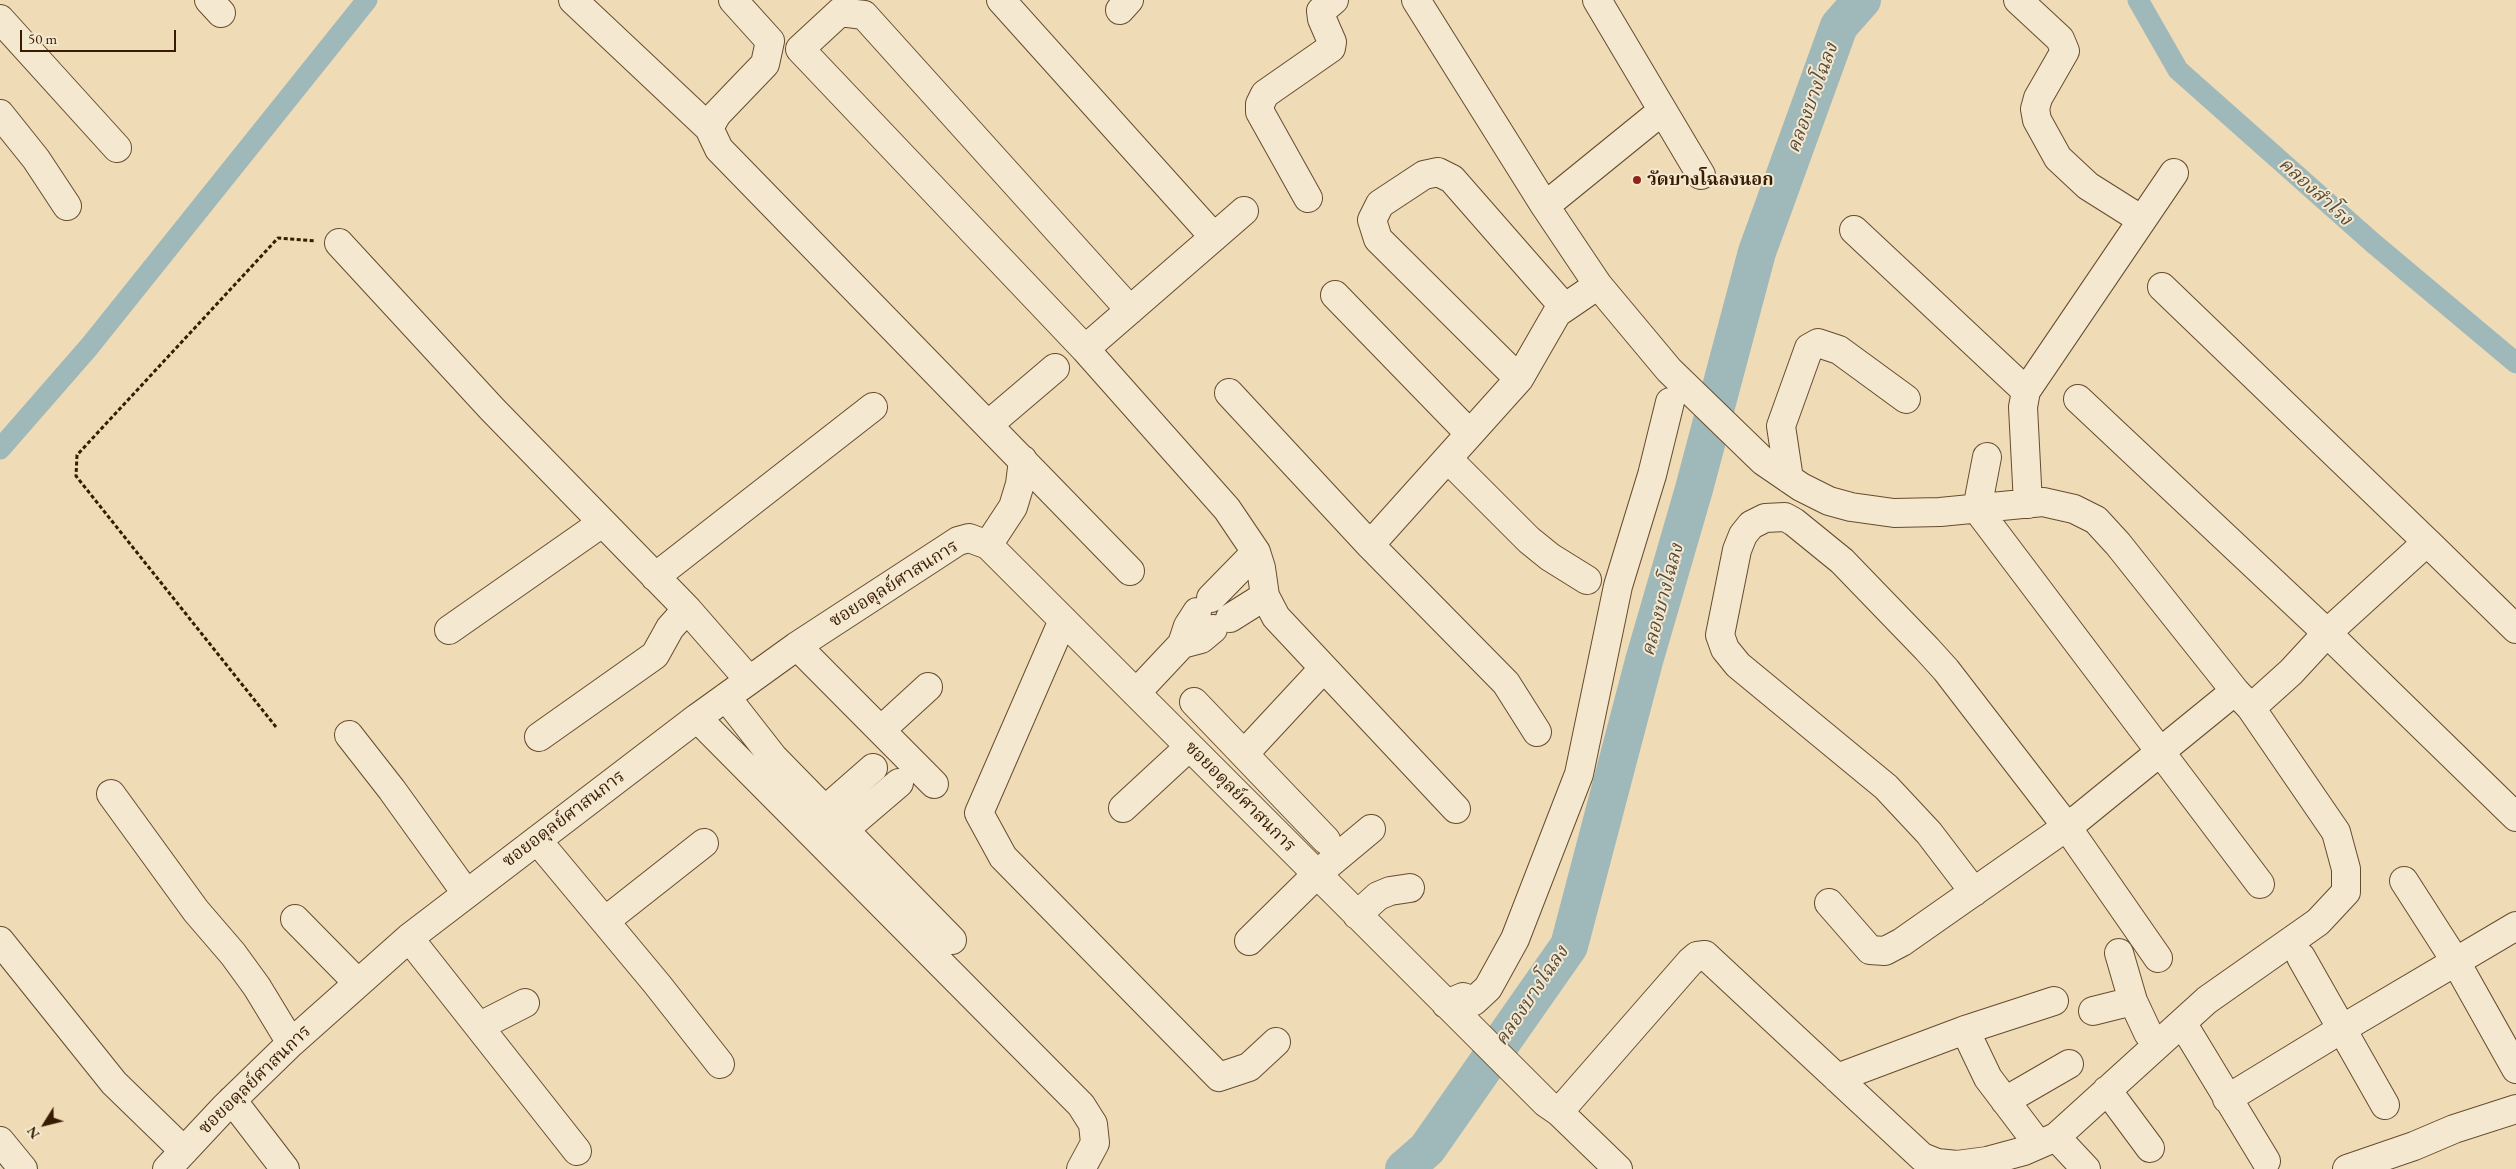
<!DOCTYPE html>
<meta charset="utf-8">
<style>
body{margin:0}
#map{position:relative;width:2516px;height:1169px;overflow:hidden;background:#efdbb6;font-family:"EB Garamond",serif}
canvas{display:block}
.north{position:absolute;left:20px;top:1099px;width:50px;height:50px;-webkit-text-stroke:4px #f5e8d0;paint-order:stroke;rotate:234deg;font-size:14px;font-weight:700;line-height:20px;text-align:center;color:#381c01}
.north::after{content:'';display:block;margin:auto;width:18px;height:22px;background:#381c01;clip-path:polygon(50% 0,100% 100%,50% 72%,0 100%)}
.scale{position:absolute;left:20px;top:30px;width:156px;height:22px;box-sizing:border-box;border:2px solid #381c01;border-top:0;padding-left:6px;font-size:15px;line-height:18px;white-space:nowrap;color:#381c01;-webkit-text-stroke:4px #f5e8d0;paint-order:stroke}
</style>
<div id="map">
<canvas width="2516" height="1169"></canvas>
<div class="north">N</div>
<div class="scale">50 m</div>
</div>
<script>
const ctx = document.querySelector('canvas').getContext('2d');
ctx.lineJoin = 'round';
const poly = rows => new Path2D(rows.map(r => 'M' + r).join(''));
function strokePath(path, color, width, dash) { ctx.strokeStyle = color; ctx.lineWidth = width; ctx.lineCap = dash ? 'butt' : 'round'; ctx.setLineDash(dash || []); ctx.stroke(path); }
function drawText(font, color, halo, rows, align = 'center') {
  ctx.font = font + ' "EB Garamond","Noto Serif Thai",serif'; ctx.lineWidth = 4; ctx.setLineDash([]); ctx.textBaseline = 'middle'; ctx.strokeStyle = halo; ctx.fillStyle = color; for (const [text, x, y, turn = 0] of rows) {
    ctx.save(); ctx.translate(x, y); ctx.rotate((+turn || 0) * Math.PI / 180); ctx.textAlign = isNaN(turn) ? turn : align; if (halo) ctx.strokeText(text, 0, 0); ctx.fillText(text, 0, 0); ctx.restore();
  }
}
const canal = poly([
 [2138,0,2178,70,2373,243,2516,363],
 [0,449,89,347,367,0]
]);
const river = poly([
 [1404,1169,1427,1149,1569,946,1644,661,1694,489,1757,252,1839,26,1862,0]
]);
const path = poly([
 [276,727,76,476,77,455,278,238,316,241]
]);
const minor = poly([
 [209,0,221,13],
 [573,0,709,128],
 [733,0,770,41,765,64,717,114,709,128,719,149,1130,571],
 [1001,0,1214,237],
 [1416,0,1545,206,1598,285,1669,370,1763,461,1801,487,1829,501,1851,507,1894,513,1940,512,2043,502,2074,509,2096,520,2118,544,2235,691,2251,708,2336,832,2346,869,2346,892,2318,922,2207,1000,2056,1137,2024,1151,1987,1161,1957,1165,1937,1163,1922,1157,1705,955,1697,956,1690,962,1559,1112],
 [1597,0,1701,175],
 [2018,0,2060,39,2065,51,2038,98,2035,109,2037,120,2058,158,2088,186,2142,220],
 [1120,10,1129,0],
 [0,19,117,148],
 [0,114,36,159,67,206],
 [1308,198,1260,112,1260,104,1265,94,1331,48,1332,42,1322,19,1321,11,1334,0],
 [1545,206,1662,111],
 [1854,230,2026,391],
 [339,243,492,409,687,609,749,680],
 [2162,287,2427,542],
 [1335,295,1469,433],
 [1130,310,864,15,840,12,800,49,1085,349,1227,509,1256,552,1261,568,1265,596,1276,617,1456,809],
 [1085,349,1244,211],
 [1519,379,1378,239,1372,220,1380,204,1424,175,1438,172,1452,179,1564,307],
 [1229,393,1370,545,1506,683,1537,732],
 [2078,399,2327,633,2516,817],
 [988,425,1055,368],
 [1987,457,1977,509,2260,884],
 [1448,459,1529,540,1550,557,1587,580],
 [1789,479,1781,426,1809,348,1818,343,1839,350,1906,399],
 [2028,504,2023,407,2026,391,2174,173],
 [988,545,1013,507,1020,484,1023,460],
 [1370,545,1519,379,1557,313,1598,285],
 [655,577,873,407],
 [1211,598,1256,552],
 [1197,612,1188,626,1182,644,1201,639,1213,629],
 [1230,618,1265,596],
 [1063,620,979,813,1003,857,1219,1077,1249,1067,1276,1042],
 [449,630,602,523],
 [797,646,934,784],
 [1136,693,1182,644],
 [726,697,773,757,952,940],
 [1194,702,1326,840],
 [2251,708,2291,672,2327,633,2427,542,2516,629],
 [697,718,1081,1105,1093,1124,1095,1143,1081,1169],
 [881,730,928,687],
 [349,735,392,790,466,893],
 [539,737,655,655,670,628,687,609],
 [1244,754,1323,669],
 [111,794,196,911,233,954,257,987,291,1043],
 [1123,808,1189,747],
 [825,810,873,768],
 [844,830,899,783],
 [537,840,657,984,720,1064],
 [2404,881,2456,962,2516,1069],
 [1974,892,1929,833,1886,787,1738,665,1725,649,1720,635,1737,550,1743,535,1751,525,1765,518,1785,517,1794,522,1842,561,1927,649,1946,670,2067,827,2158,958],
 [1829,903,1870,950,1885,951,1902,942,2079,818,2235,691],
 [1357,915,1378,896,1390,891,1410,888],
 [295,919,358,983],
 [605,921,704,843],
 [409,938,577,1151],
 [0,941,114,1083,184,1151],
 [1249,941,1317,874,1371,829],
 [2119,953,2133,1001,2148,1033,2156,1044],
 [2301,957,2385,1105],
 [1446,1004,1463,997,1474,1001,1488,988,1515,939,1579,774,1618,586,1652,475,1670,402],
 [2093,1011,2133,1001],
 [480,1026,525,1003],
 [1965,1030,1988,1078,2038,1144],
 [2189,1034,2266,1161],
 [1837,1078,1965,1030,2054,1001],
 [2107,1090,2150,1148],
 [2227,1099,2340,1030,2516,926],
 [232,1100,285,1169],
 [2005,1101,2069,1064],
 [2056,1137,2086,1169],
 [0,1141,23,1169],
 [167,1169,225,1107,291,1043,409,938,697,718,797,646,958,541,969,538,988,545,1546,1103,1559,1112,1618,1169],
 [2347,1169,2414,1146,2454,1129,2516,1109]
]);
const markers = [
 [1637,180,5,"#8f2418"]
];
const poiNames = [
 ["วัดบางโฉลงนอก",1647,180]
];
const streetNames = [
 ["ซอยอดุลย์ศาสนการ",894,584,-32],
 ["ซอยอดุลย์ศาสนการ",1240,797,45],
 ["ซอยอดุลย์ศาสนการ",564,819,-37],
 ["ซอยอดุลย์ศาสนการ",255,1080,-44]
];
const waterNames = [
 ["คลองบางโฉลง",1813,98,-70],
 ["คลองสำโรง",2315,192,42],
 ["คลองบางโฉลง",1663,600,-75],
 ["คลองบางโฉลง",1532,996,-56]
];
strokePath(canal, '#9fb8b9', 21);
strokePath(river, '#9fb8b9', 38);
strokePath(minor, '#664c2e', 30);
strokePath(path, '#381c01', 3, [4, 2.5]);
strokePath(minor, '#f5e8d0', 28);
for (const [x, y, r, color] of markers) { const dot = new Path2D(); dot.arc(x, y, r, 0, 2 * Math.PI); ctx.fillStyle = color; ctx.fill(dot); strokePath(dot, '#f5e8d0', 2); }
drawText('bold 18px', '#381c01', '#f5e8d0', poiNames, 'left');
drawText('18px', '#381c01', '#f5e8d0', streetNames);
drawText('italic 19px', '#574b38', '#f5e8d0', waterNames);
</script>
